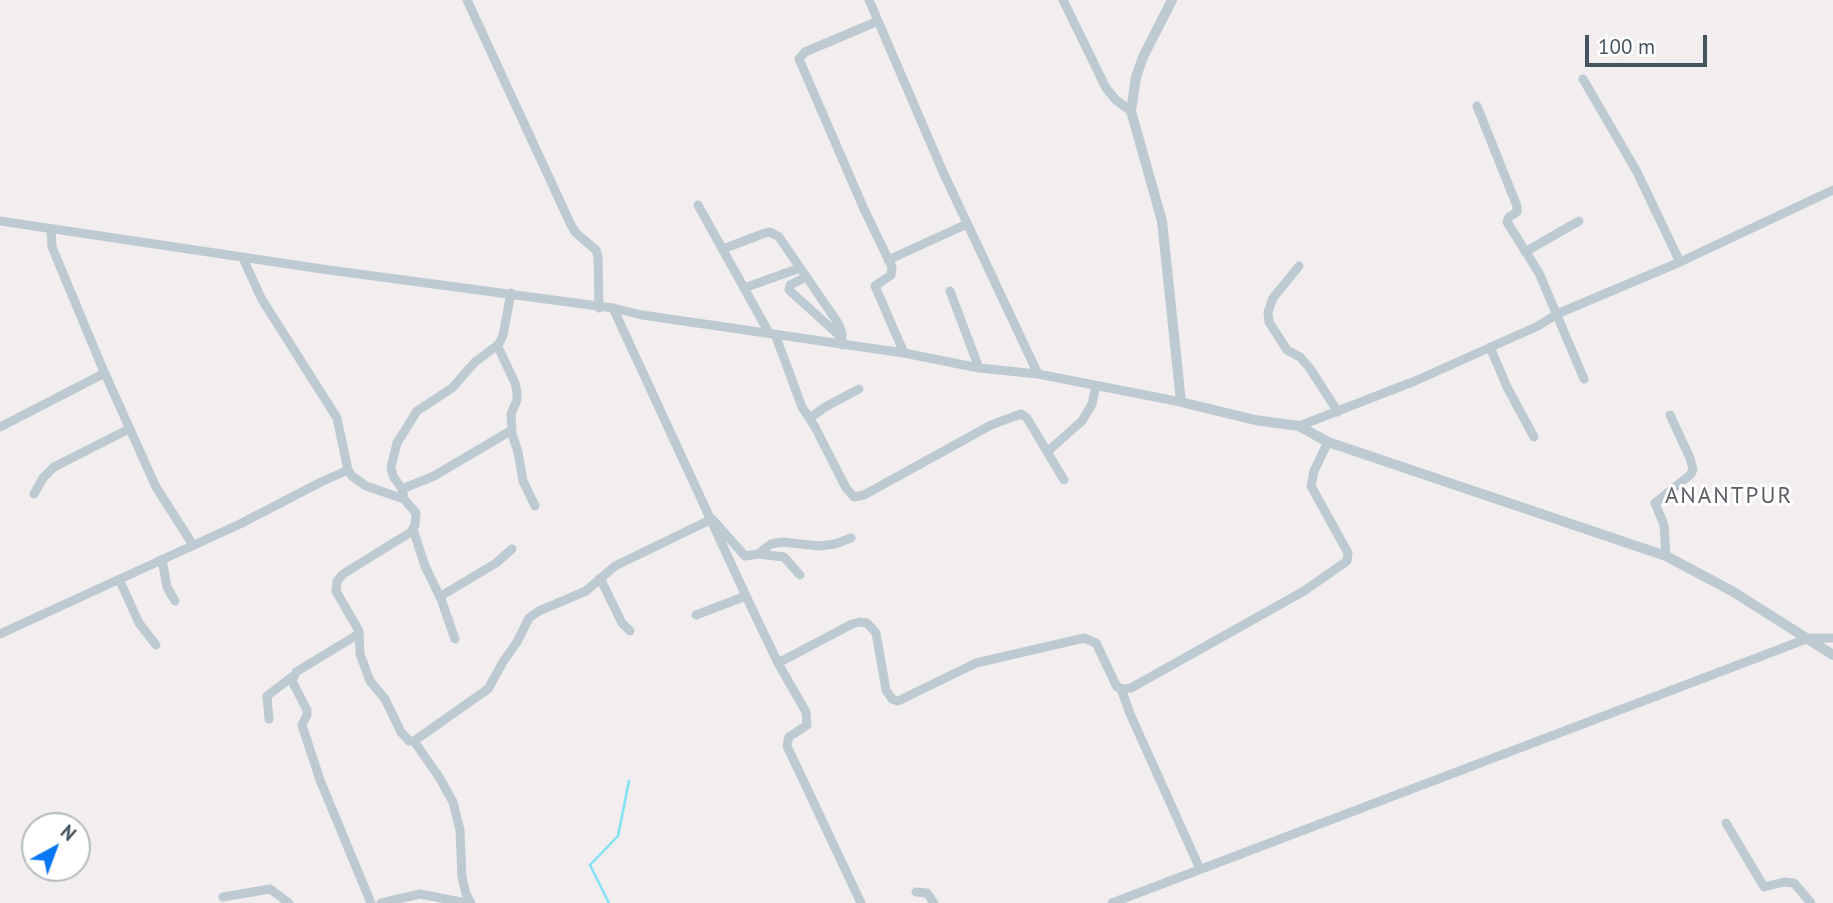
<!DOCTYPE html>
<style>
body{margin:0}
#map{position:relative;width:1833px;height:903px;overflow:hidden;background:#f2eeef;font-family:"PT Sans",sans-serif}
canvas{display:block}
.north{position:absolute;left:21px;top:812px;width:70px;height:70px;box-sizing:border-box;background:#fff;border:2px solid #b5babf;border-radius:50%;rotate:41deg;font-size:19px;font-weight:700;line-height:28px;text-align:center;color:#45535e}
.north::after{content:'';display:block;margin:auto;width:24px;height:32px;background:#0677f5;clip-path:polygon(50% 0,100% 100%,50% 72%,0 100%)}
.scale{position:absolute;left:1585px;top:35px;width:122px;height:32px;box-sizing:border-box;border:4px solid #45535e;border-top:0;padding-left:9px;font-size:21px;line-height:24px;white-space:nowrap;color:#45535e;-webkit-text-stroke:5px #fff;paint-order:stroke}
</style>
<div id="map">
<canvas width="1833" height="903"></canvas>
<div class="north">N</div>
<div class="scale">100 m</div>
</div>
<script>
const ctx = document.querySelector('canvas').getContext('2d');
ctx.lineJoin = 'round';
const poly = rows => new Path2D(rows.map(r => 'M' + r).join(''));
function strokePath(path, color, width, dash) { ctx.strokeStyle = color; ctx.lineWidth = width; ctx.lineCap = dash ? 'butt' : 'round'; ctx.setLineDash(dash || []); ctx.stroke(path); }
function drawText(font, color, halo, rows, align = 'center') {
  ctx.font = font + ' "PT Sans",sans-serif'; ctx.lineWidth = 6; ctx.setLineDash([]); ctx.textBaseline = 'middle'; ctx.strokeStyle = halo; ctx.fillStyle = color; for (const [text, x, y, turn = 0] of rows) {
    ctx.save(); ctx.translate(x, y); ctx.rotate((+turn || 0) * Math.PI / 180); ctx.textAlign = isNaN(turn) ? turn : align; if (halo) ctx.strokeText(text, 0, 0); ctx.fillText(text, 0, 0); ctx.restore();
  }
}
const stream = poly([
 [609,903,590,865,618,836,629,781]
]);
const minor = poly([
 [467,0,571,225,576,233,596,250,598,256,599,308],
 [869,0,943,172,1038,374],
 [1063,0,1106,88,1116,100,1131,111],
 [878,21,805,52,799,59,864,209,892,267,891,275,875,286,904,353],
 [1583,79,1637,172,1680,262],
 [1477,106,1517,206,1517,212,1509,217,1507,222,1539,273,1584,379],
 [698,205,769,333],
 [0,221,329,270,613,308,642,315,904,353,979,368,1038,374,1181,402],
 [51,229,52,247,102,367,156,487,193,545],
 [723,249,765,233,770,232,779,237,838,323,842,333,842,345],
 [1525,252,1579,221],
 [243,258,261,298,337,418,348,470,352,476,366,486,404,499,416,513,415,525,411,532,343,574,337,581,336,591,359,631,360,654,370,681,385,699,401,732,409,741,414,741,439,777,453,802,460,830,462,877,466,894,471,903],
 [888,260,967,224],
 [1299,266,1273,298,1268,312,1269,322,1287,350,1300,357,1309,367,1338,412],
 [806,277,790,285,789,290,842,338],
 [744,288,800,268],
 [950,291,979,368],
 [613,308,746,596,778,663,806,712,807,725,789,737,787,746,861,903],
 [775,334,802,407,815,427,846,488,854,497,864,495,991,425,1021,414,1027,418,1064,480],
 [1490,347,1507,387,1534,437],
 [810,418,825,407,859,389],
 [1299,426,1415,381,1538,326,1557,314,1680,262,1833,190],
 [0,427,105,373],
 [511,431,518,452,523,481,535,506],
 [1047,452,1082,421,1092,404,1096,386],
 [402,489,434,476,512,430,511,414,517,400,517,392,515,383,497,345],
 [34,494,43,478,54,467,129,429],
 [404,499,402,489,393,476,391,467,397,443,417,411,452,388,475,362,499,344,503,335,511,293],
 [413,529,425,566,441,599,441,596,496,563,512,549],
 [758,554,771,544,782,542,819,546,835,544,851,538],
 [1666,556,1664,525,1655,503,1690,475,1693,470,1690,458,1670,415],
 [162,559,167,587,175,601],
 [600,578,622,623,630,631],
 [119,579,139,623,156,645],
 [441,599,455,639],
 [696,615,746,596],
 [0,634,240,524,321,482,348,470],
 [357,635,296,672,292,681,307,710,307,715,302,725,320,780,371,903],
 [778,663,852,624,860,622,867,623,876,633,886,690,892,699,898,701,976,663,1084,638,1096,643,1117,687,1124,689,1131,688,1304,591,1347,561,1348,553,1311,486,1314,471,1328,442],
 [1121,689,1131,716,1200,869],
 [269,719,267,696,293,676],
 [414,741,488,689,503,662,517,642,529,618,539,611,586,591,615,566,712,519,745,556,758,554,784,557,800,575],
 [1726,823,1764,887,1784,882,1794,883,1811,903],
 [916,892,927,893,934,903],
 [223,897,270,889,289,903],
 [381,903,420,894,466,903],
 [1112,903,1809,638,1833,638]
]);
const tertiary = poly([
 [1172,0,1143,57,1136,77,1131,111,1162,221,1181,402,1255,420,1299,426,1328,442,1666,556,1732,591,1833,655]
]);
const quarterNames = [
 ["ANANTPUR",1729,496]
];
strokePath(stream, '#81e2f5', 2.5);
strokePath(minor, '#becad2', 9);
strokePath(tertiary, '#becad2', 10);
ctx.letterSpacing = '2px';
drawText('23px', '#5b5f65', '#fff', quarterNames);
ctx.letterSpacing = '0px';
</script>
